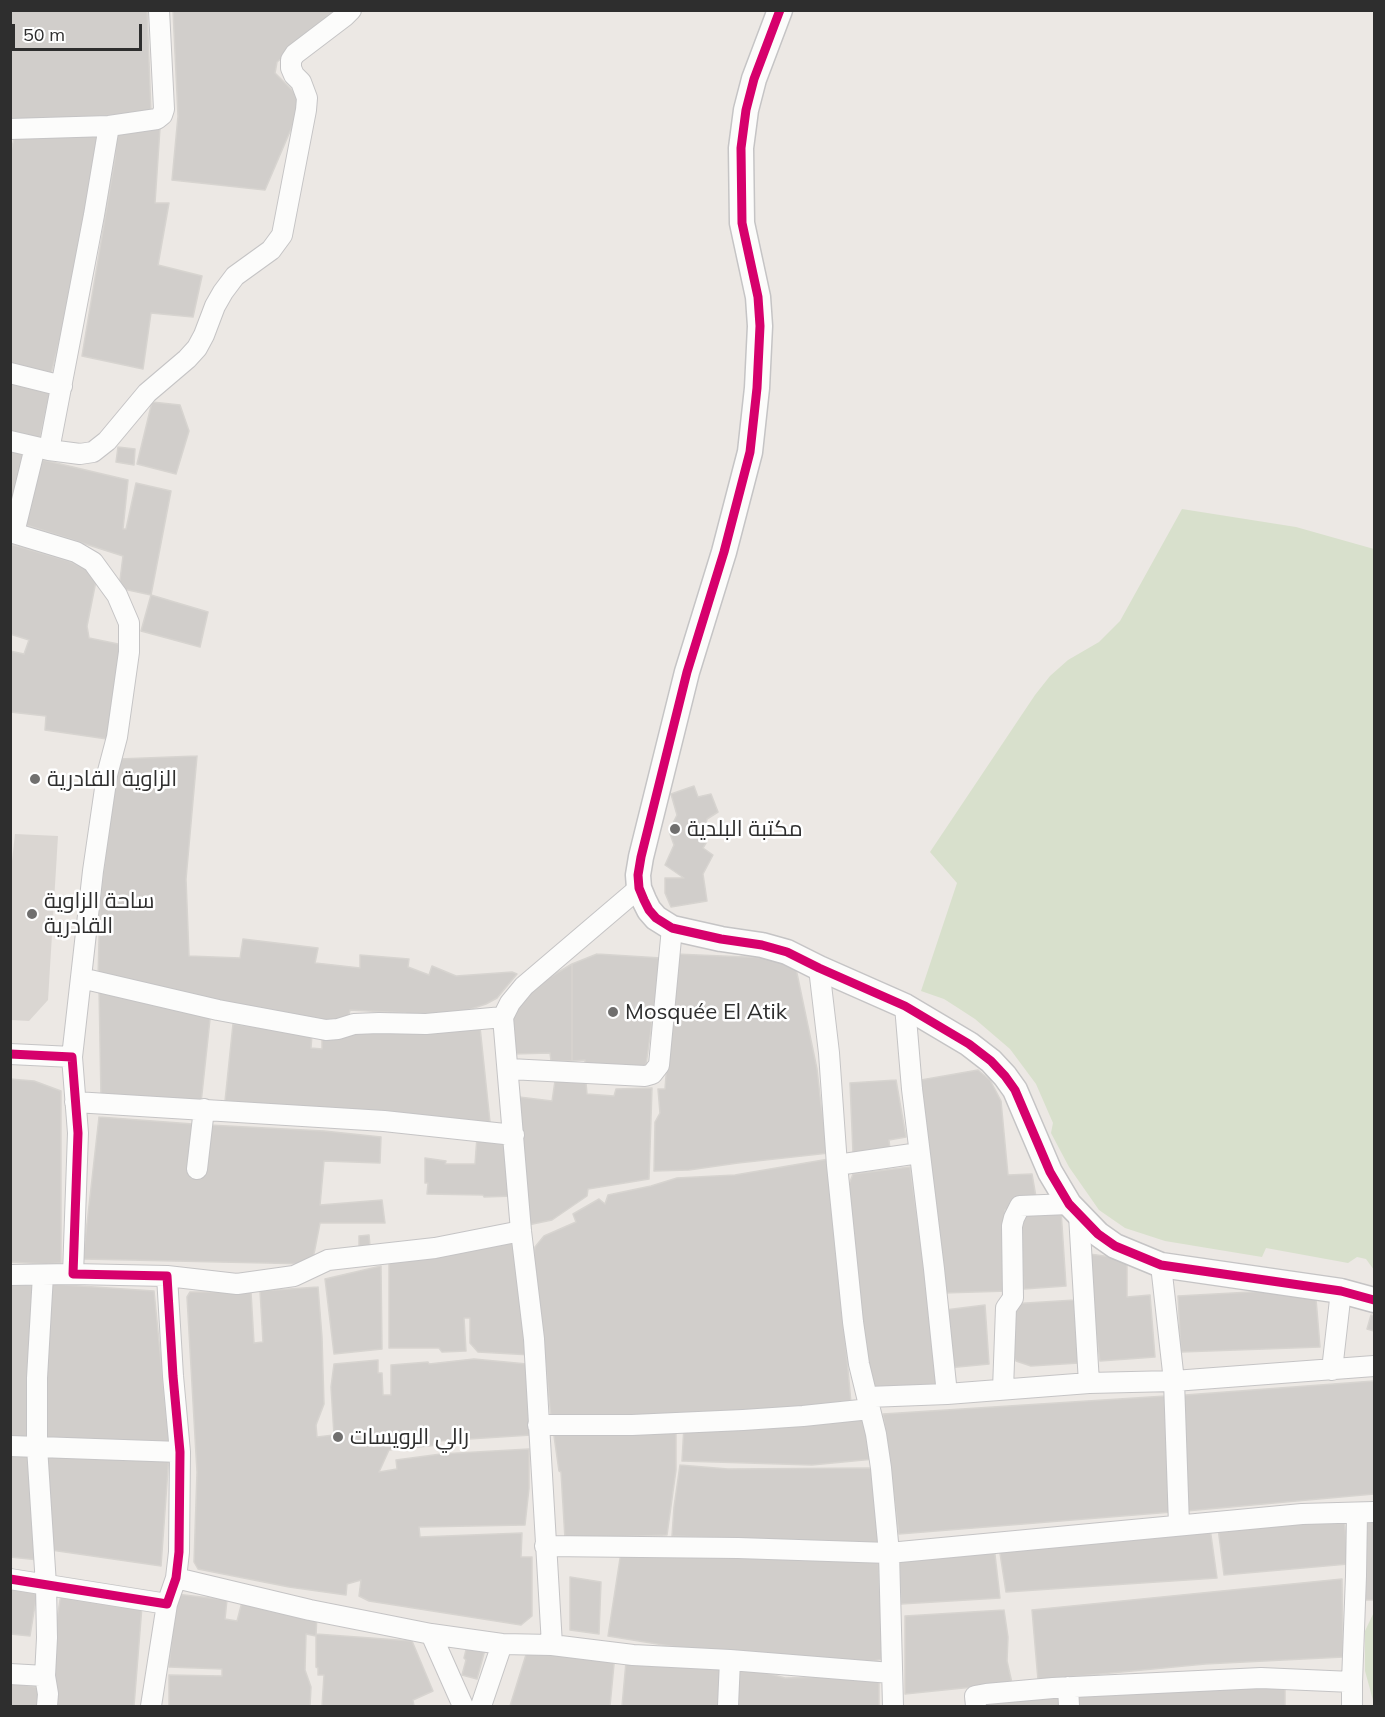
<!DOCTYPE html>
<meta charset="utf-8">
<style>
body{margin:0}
#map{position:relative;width:1385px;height:1717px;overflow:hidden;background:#ece8e4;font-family:Mulish,sans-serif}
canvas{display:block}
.frame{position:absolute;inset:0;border:12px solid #2e2e2e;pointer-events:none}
.scale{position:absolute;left:12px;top:24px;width:130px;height:27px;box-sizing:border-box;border:3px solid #2e2e2e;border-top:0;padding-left:8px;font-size:18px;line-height:21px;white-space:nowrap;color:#2e2e2e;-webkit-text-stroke:4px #fff;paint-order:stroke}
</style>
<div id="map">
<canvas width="1385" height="1717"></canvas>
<div class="frame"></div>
<div class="scale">50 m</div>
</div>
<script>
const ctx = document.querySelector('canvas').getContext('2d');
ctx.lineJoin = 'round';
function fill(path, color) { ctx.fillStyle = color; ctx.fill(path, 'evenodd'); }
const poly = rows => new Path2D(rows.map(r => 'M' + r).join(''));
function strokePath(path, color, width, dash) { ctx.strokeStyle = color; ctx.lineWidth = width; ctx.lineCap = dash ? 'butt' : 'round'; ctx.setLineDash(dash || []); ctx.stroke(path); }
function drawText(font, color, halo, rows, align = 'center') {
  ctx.font = font + ' Mulish,Cairo,sans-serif'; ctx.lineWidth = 5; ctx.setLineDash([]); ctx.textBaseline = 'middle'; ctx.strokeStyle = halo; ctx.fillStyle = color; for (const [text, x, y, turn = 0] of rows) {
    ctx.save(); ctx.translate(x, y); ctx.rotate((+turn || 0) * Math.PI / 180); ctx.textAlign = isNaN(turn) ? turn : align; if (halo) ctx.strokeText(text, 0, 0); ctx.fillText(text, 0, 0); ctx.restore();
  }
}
const cemetery = poly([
 [1182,509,1296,527,1374,549,1374,1270,1366,1259,1357,1257,1348,1263,1266,1248,1262,1257,1165,1241,1125,1228,1099,1210,1069,1167,1051,1133,1053,1123,1036,1084,1010,1049,975,1019,955,1006,944,999,921,991,957,883,930,852,1035,695,1050,676,1068,660,1099,642,1120,621],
 [1374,1612,1374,1704,1365,1671,1365,1631]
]);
const plaza = poly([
 [15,834,58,836,48,1000,29,1021,11,1020,10,879]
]);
const building = poly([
 [10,10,147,10,151,113,10,121,10,10],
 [173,10,339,10,277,62,275,73,303,101,265,190,172,180,178,116,173,10],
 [160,128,155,203,169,203,158,265,202,276,193,317,151,313,143,369,82,356,115,158,117,129,160,128],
 [99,132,99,141,66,315,50,378,10,369,10,155,15,135,99,132],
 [10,377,51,388,39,442,10,435,10,377],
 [152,402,180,405,189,431,176,474,137,464,152,402],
 [118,447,135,449,134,465,116,462,118,447],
 [10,450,31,454,10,520,10,450],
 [39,459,128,480,123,529,126,529,136,483,171,491,151,595,119,588,123,556,23,524,39,459],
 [10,544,69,561,88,570,96,581,87,626,89,638,123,645,114,740,45,730,46,716,10,712,10,651,24,654,29,640,10,634,10,544],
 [151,595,208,612,200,647,141,631,151,595],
 [197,756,186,879,189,956,240,958,243,939,318,948,315,963,360,968,360,955,409,959,408,967,429,975,432,966,456,976,512,972,517,974,497,998,486,1004,459,1013,413,1018,406,1013,350,1010,348,1019,322,1022,98,979,100,900,114,787,119,759,197,756],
 [694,786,698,797,711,794,718,812,707,819,702,839,706,843,703,848,713,855,703,874,707,901,671,907,665,893,665,878,684,878,665,865,674,845,669,831,677,815,671,794,694,786],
 [597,954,661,958,645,1072,585,1067,585,1060,572,1061,572,964,597,954],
 [675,954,794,959,817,1069,821,1105,829,1153,738,1163,689,1170,654,1171,655,1122,660,1113,658,1089,665,1089,675,954],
 [572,964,572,1061,551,1061,550,1053,513,1054,510,1013,535,986,572,964],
 [99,987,211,1010,201,1103,101,1099,99,987],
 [233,1024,312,1034,311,1048,322,1049,322,1038,352,1027,480,1027,490,1122,488,1124,225,1101,233,1024],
 [978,1070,990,1080,1001,1101,1008,1175,1032,1174,1036,1197,1026,1199,1012,1200,1014,1210,1005,1210,1008,1291,943,1293,921,1080,978,1070],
 [10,1079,34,1081,61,1091,61,1263,46,1264,10,1262,10,1079],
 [896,1080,906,1137,889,1140,890,1150,853,1153,850,1083,896,1080],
 [555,1081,586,1083,587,1094,614,1096,616,1089,652,1088,649,1179,588,1189,587,1196,552,1220,528,1225,519,1097,552,1101,555,1081],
 [99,1117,193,1124,191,1178,201,1179,209,1125,324,1131,381,1137,380,1163,324,1161,320,1205,382,1200,385,1223,320,1223,312,1264,83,1259,99,1117],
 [477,1137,512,1140,514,1196,484,1197,483,1195,427,1194,428,1183,425,1183,425,1158,446,1161,445,1164,475,1164,477,1137],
 [829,1159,851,1403,686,1416,551,1418,546,1366,539,1327,533,1262,535,1247,544,1236,576,1222,573,1214,599,1199,605,1204,608,1195,651,1186,677,1178,735,1175,829,1159],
 [910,1167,936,1350,939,1384,874,1388,866,1360,848,1187,853,1174,910,1167],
 [1061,1210,1066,1286,1024,1289,1020,1211,1061,1210],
 [369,1235,370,1246,359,1247,359,1236,369,1235],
 [518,1240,531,1355,478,1352,470,1343,470,1318,464,1318,466,1351,442,1352,439,1348,389,1348,389,1263,518,1240],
 [1089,1254,1127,1259,1127,1297,1150,1295,1155,1357,1100,1361,1091,1296,1089,1254],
 [381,1266,382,1349,334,1354,325,1279,381,1266],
 [10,1284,38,1286,33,1438,10,1436,10,1284],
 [50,1284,154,1291,169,1443,46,1441,46,1360,50,1284],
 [318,1287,322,1337,324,1404,316,1425,317,1437,334,1435,331,1387,334,1364,378,1360,378,1373,382,1373,383,1395,391,1395,391,1365,428,1362,429,1364,474,1359,527,1364,531,1435,438,1441,438,1445,389,1450,379,1472,397,1469,396,1460,441,1454,529,1449,529,1488,525,1525,419,1527,420,1537,522,1533,521,1557,532,1557,532,1616,521,1625,369,1601,359,1596,361,1580,347,1584,346,1595,289,1587,198,1569,194,1562,197,1472,187,1297,190,1292,251,1292,254,1343,263,1342,260,1291,318,1287],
 [1306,1289,1316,1299,1320,1347,1181,1352,1178,1296,1306,1289],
 [1075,1300,1079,1363,1031,1366,1016,1361,1011,1352,1010,1304,1075,1300],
 [985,1305,989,1364,947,1368,945,1310,985,1305],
 [1371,1315,1374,1316,1374,1331,1367,1329,1371,1315],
 [1374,1381,1374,1494,1186,1511,1185,1395,1374,1381],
 [1166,1396,1172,1512,899,1534,883,1414,1166,1396],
 [868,1414,874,1459,812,1465,682,1461,684,1426,868,1414],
 [676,1428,676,1470,667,1535,565,1539,561,1472,559,1471,553,1429,676,1428],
 [10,1452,29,1454,39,1560,10,1557,10,1452],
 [46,1454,169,1455,161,1566,51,1550,46,1454],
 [680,1465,728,1469,874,1468,878,1544,672,1536,674,1507,680,1465],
 [1344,1516,1348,1564,1224,1575,1218,1528,1344,1516],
 [1367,1516,1374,1516,1374,1600,1364,1600,1367,1516],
 [1210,1528,1217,1578,1006,1592,999,1547,1210,1528],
 [994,1546,1000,1598,901,1604,899,1555,994,1546],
 [621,1552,878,1557,883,1659,868,1662,825,1660,682,1648,608,1636,621,1552],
 [570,1577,601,1582,599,1634,570,1630,570,1577],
 [1342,1579,1343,1657,1205,1664,1038,1680,1032,1610,1342,1579],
 [10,1585,37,1593,30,1636,10,1634,10,1585],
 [61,1594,142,1606,134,1706,53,1706,51,1656,61,1594],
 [176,1594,227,1600,225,1619,237,1621,242,1602,270,1605,270,1611,317,1613,316,1636,306,1634,305,1670,311,1687,310,1706,169,1706,169,1675,222,1676,222,1669,169,1667,176,1594],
 [1004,1610,1008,1637,1007,1661,1012,1683,905,1694,905,1616,1004,1610],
 [316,1634,412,1641,433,1691,413,1700,414,1706,322,1706,324,1675,318,1675,318,1668,316,1667,316,1634],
 [468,1642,486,1646,477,1679,462,1675,466,1660,464,1658,468,1642],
 [529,1645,615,1654,610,1706,510,1706,529,1645],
 [626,1662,720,1665,718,1706,622,1706,626,1662],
 [737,1665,785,1678,832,1677,879,1681,879,1706,734,1706,737,1665],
 [10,1677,20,1684,41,1688,39,1706,10,1706,10,1677],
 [1285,1685,1285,1706,1074,1706,1073,1690,1285,1685],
 [1062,1692,1064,1706,984,1706,984,1698,1062,1692]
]);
const minor = poly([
 [10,129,109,126,157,119,162,115,164,109,159,10],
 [10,373,62,386],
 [10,441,49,450,80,454,93,452,107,441,147,393,187,359,197,348,204,335,215,306,223,292,235,276,271,250,282,235,306,110,307,98,301,82,294,75,291,68,291,60,295,54,345,16,351,10],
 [49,450,94,215,109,126],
 [10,532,76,552,93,562,117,595,129,623,129,652,117,737,107,775,93,871,72,1057],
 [14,533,35,447],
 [819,968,829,1053,837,1165,853,1322,859,1364,876,1434,881,1468,889,1553,893,1706],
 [81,978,218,1010,326,1030,338,1029,354,1024,379,1023,426,1024,503,1017],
 [905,1006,912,1089,934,1269,947,1394],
 [10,1054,72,1057,78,1133,73,1274,167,1276,173,1376,180,1452,179,1552,176,1578,167,1604,10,1579],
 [509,1069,645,1076,652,1074,659,1065,672,928],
 [75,1102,384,1121,514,1135],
 [837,1165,919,1153],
 [197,1169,204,1109],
 [1079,1215,1089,1383],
 [1161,1265,1174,1381,1179,1525],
 [10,1275,73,1274],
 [43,1275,37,1378,37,1447,46,1585,47,1638,45,1676,48,1694,47,1706],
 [167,1276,237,1284,294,1276,328,1260,435,1248,521,1231],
 [1332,1370,1341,1291],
 [1003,1389,1006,1308,1013,1298,1012,1226,1014,1218,1020,1206,1069,1204],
 [868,1397,947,1394,1089,1383,1174,1381,1374,1366],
 [538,1425,632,1425,743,1420,803,1416,870,1409],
 [10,1446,180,1452],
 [545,1546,738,1548,889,1553,1302,1514,1374,1512],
 [176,1578,310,1610,431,1634,502,1644,552,1645,633,1655,730,1660,728,1706],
 [431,1634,463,1706],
 [552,1645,534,1339,521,1231,503,1017,510,1003,524,986,639,888],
 [730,1660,891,1673],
 [10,1674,45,1676],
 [1068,1687,1069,1706],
 [151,1706,167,1604],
 [481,1706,502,1644],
 [976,1706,975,1696,986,1694,1053,1688,1261,1678,1352,1682],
 [1352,1706,1352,1682,1356,1576,1357,1513]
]);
const tertiary = poly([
 [780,10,754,79,746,110,741,148,742,223,758,297,760,326,757,388,750,452,724,552,687,672,641,857,638,875,639,888,644,900,649,910,656,918,672,928,721,939,762,945,787,952,819,968,905,1006,969,1044,991,1061,1005,1076,1015,1090,1050,1172,1069,1204,1098,1234,1115,1246,1161,1265,1341,1291,1374,1300]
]);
const cycleway = poly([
 [780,10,754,79,746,110,741,148,742,223,758,297,760,326,757,388,750,452,724,552,687,672,641,857,638,875,639,888,644,900,649,910,656,918,672,928,721,939,762,945,787,952,819,968,905,1006,969,1044,991,1061,1005,1076,1015,1090,1050,1172,1069,1204,1098,1234,1115,1246,1161,1265,1341,1291,1374,1300],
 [10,1054,72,1057,78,1133,73,1274,167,1276,173,1376,180,1452,179,1552,176,1578,167,1604,10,1579]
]);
const markers = [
 [35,779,6,"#706f6e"],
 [675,829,6,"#706f6e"],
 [32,914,6,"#706f6e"],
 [613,1012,6,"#706f6e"],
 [338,1437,6,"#706f6e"]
];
const poiNames = [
 ["الزاوية القادرية",47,779],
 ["مكتبة البلدية",687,829],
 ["ساحة الزاوية",44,901],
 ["القادرية",44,926],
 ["Mosquée El Atik",625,1012],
 ["رالي الرويسات",350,1437]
];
fill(cemetery, '#d8e0cc');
fill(plaza, '#dad6d2');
fill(building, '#d1cecb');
strokePath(building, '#d7d4d0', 1.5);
strokePath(minor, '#c5c4c5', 22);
strokePath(tertiary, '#c5c4c5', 27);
strokePath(minor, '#fcfcfb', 20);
strokePath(tertiary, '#fcfcfb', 24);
strokePath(cycleway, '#d6006c', 9);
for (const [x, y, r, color] of markers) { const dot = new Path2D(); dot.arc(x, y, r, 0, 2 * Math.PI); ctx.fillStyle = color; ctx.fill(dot); strokePath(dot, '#fff', 2); }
drawText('22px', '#2e2e2e', '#fff', poiNames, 'left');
</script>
